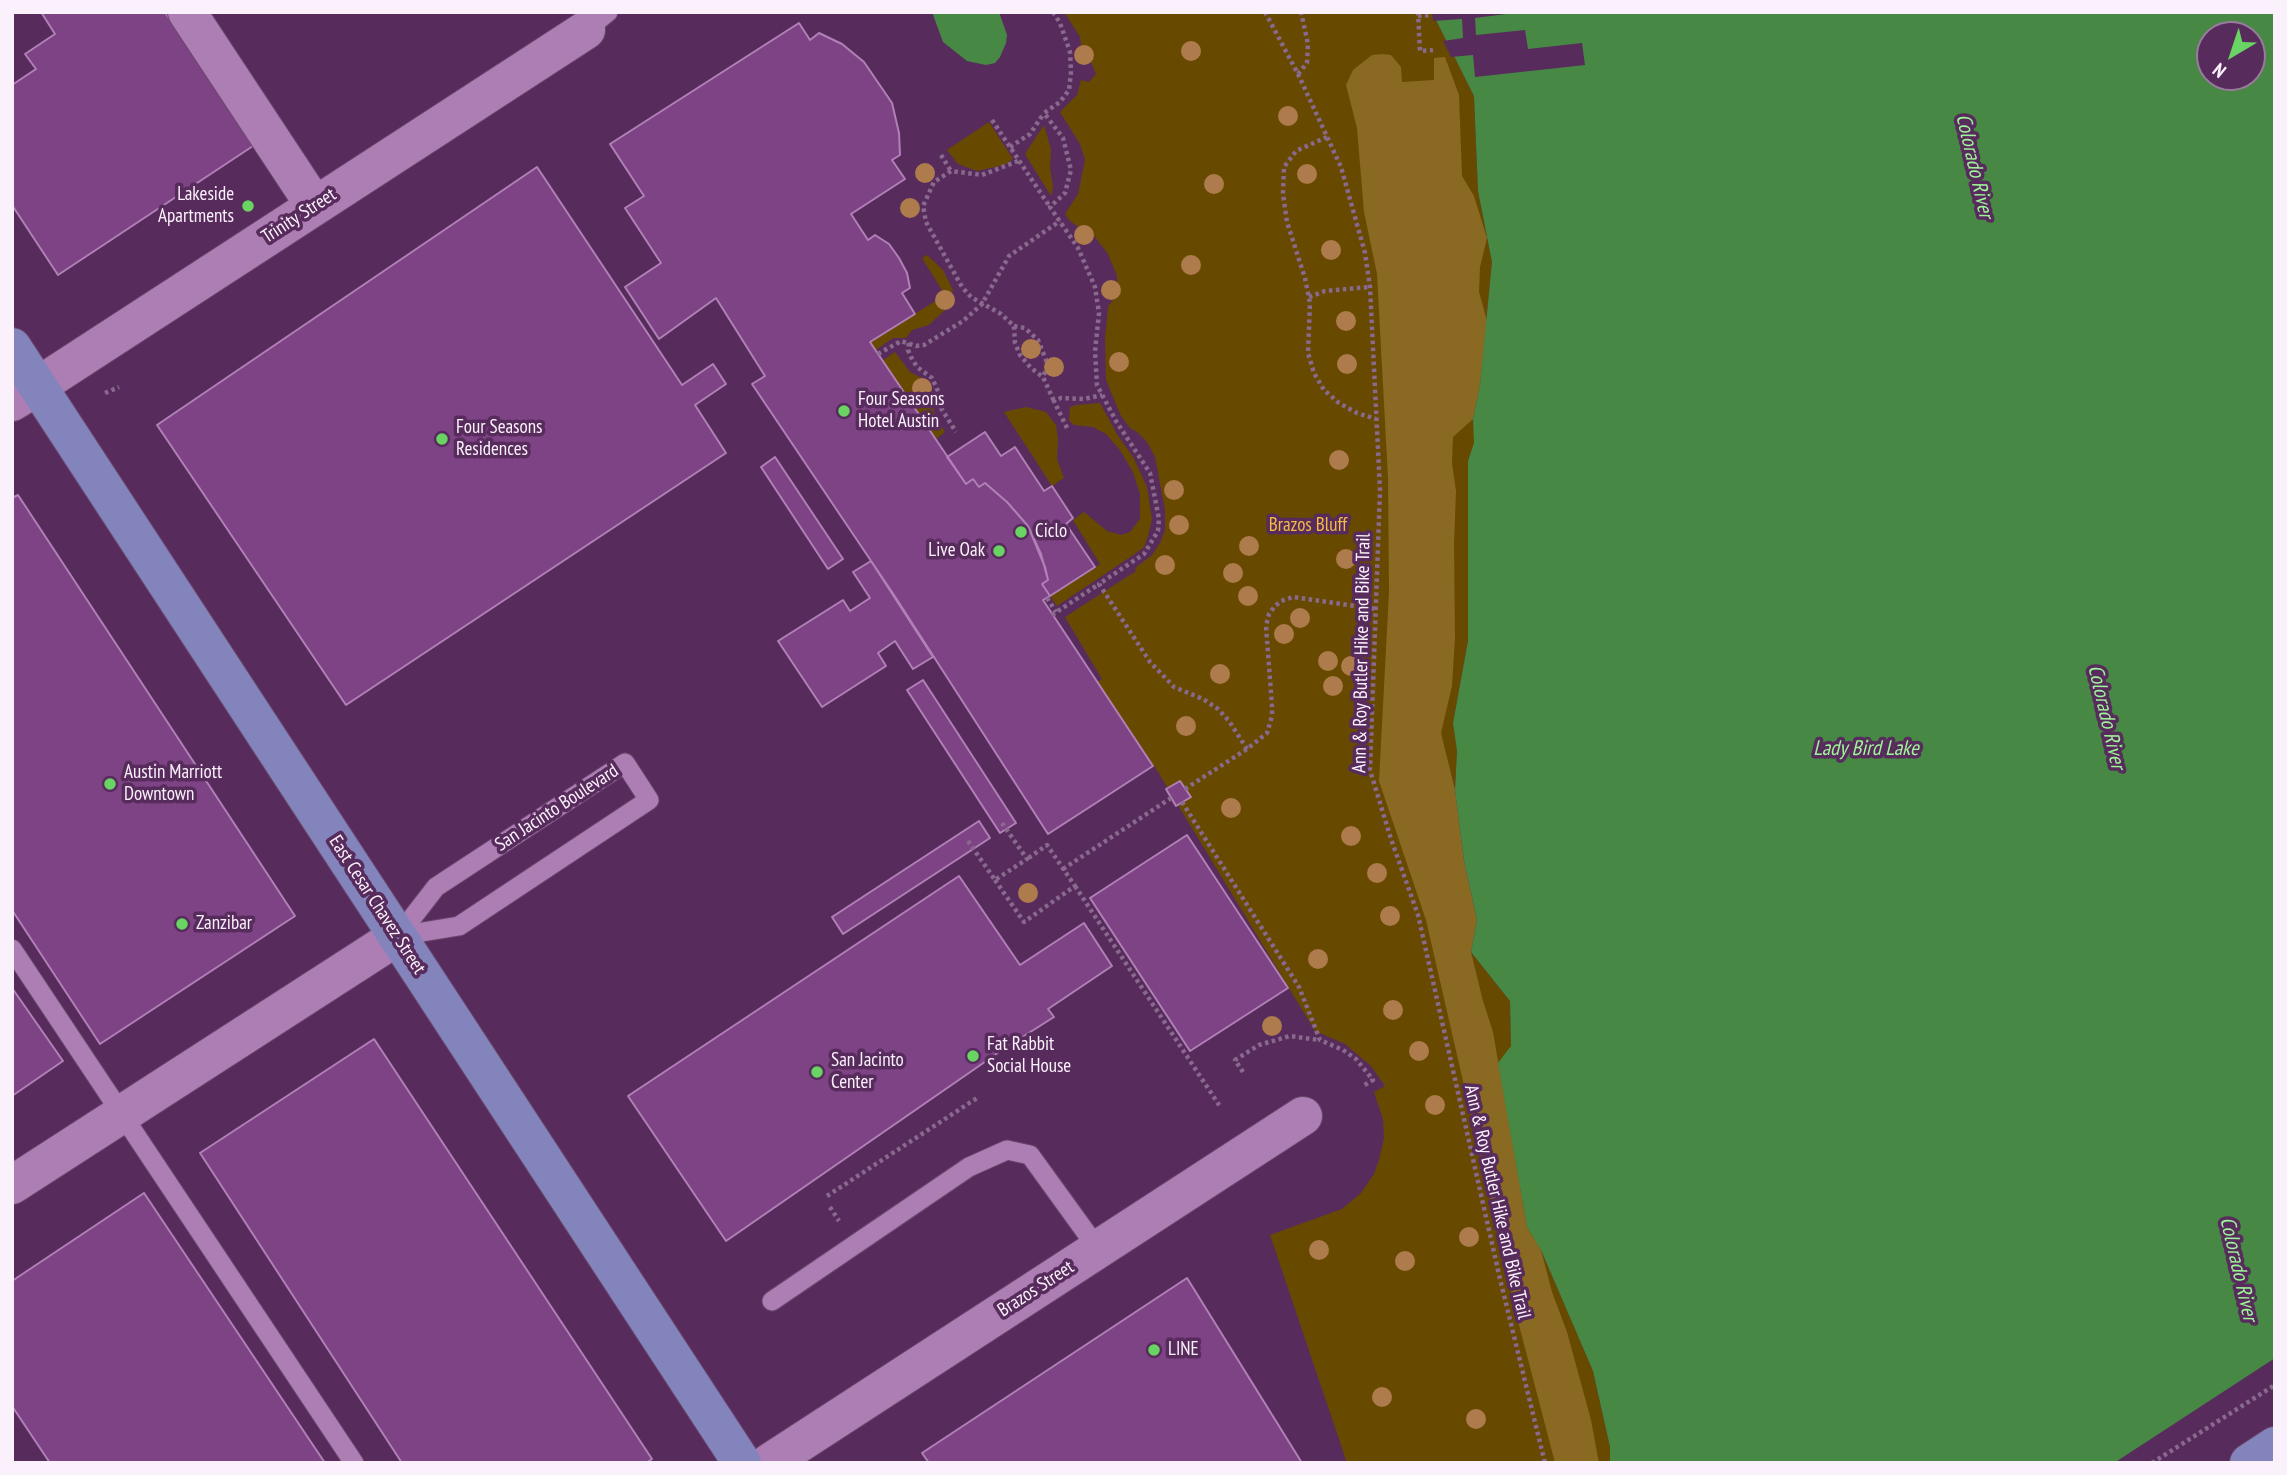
<!DOCTYPE html>
<style>
body{margin:0}
#map{position:relative;width:2287px;height:1475px;overflow:hidden;background:#572c5c;font-family:"PT Sans Narrow",sans-serif}
canvas{display:block}
.frame{position:absolute;inset:0;border:14px solid #fbf1fc;pointer-events:none}
.north{position:absolute;left:2196px;top:21px;width:70px;height:70px;box-sizing:border-box;background:#572c5c;border:2px solid #997b9c;border-radius:50%;rotate:219deg;font-size:19px;font-weight:700;line-height:28px;text-align:center;color:#fbf1fc}
.north::after{content:'';display:block;margin:auto;width:24px;height:32px;background:#69d464;clip-path:polygon(50% 0,100% 100%,50% 72%,0 100%)}
</style>
<div id="map">
<canvas width="2287" height="1475"></canvas>
<div class="frame"></div>
<div class="north">N</div>
</div>
<script>
const ctx = document.querySelector('canvas').getContext('2d');
ctx.lineJoin = 'round';
function fill(path, color) { ctx.fillStyle = color; ctx.fill(path, 'evenodd'); }
const poly = rows => new Path2D(rows.map(r => 'M' + r).join(''));
function strokePath(path, color, width, dash) { ctx.strokeStyle = color; ctx.lineWidth = width; ctx.lineCap = dash ? 'butt' : 'round'; ctx.setLineDash(dash || []); ctx.stroke(path); }
function drawText(font, color, halo, rows, align = 'center') {
  ctx.font = font + ' "PT Sans Narrow",sans-serif'; ctx.lineWidth = 7; ctx.setLineDash([]); ctx.textBaseline = 'middle'; ctx.strokeStyle = halo; ctx.fillStyle = color; for (const [text, x, y, turn = 0] of rows) {
    ctx.save(); ctx.translate(x, y); ctx.rotate((+turn || 0) * Math.PI / 180); ctx.textAlign = isNaN(turn) ? turn : align; if (halo) ctx.strokeText(text, 0, 0); ctx.fillText(text, 0, 0); ctx.restore();
  }
}
const green = poly([
 [1064,12,1435,12,1436,20,1474,96,1478,191,1492,262,1480,385,1473,419,1475,443,1468,461,1468,641,1453,723,1457,751,1455,790,1471,952,1510,1001,1511,1046,1541,1250,1593,1371,1610,1447,1610,1463,1347,1463,1270,1235,1342,1209,1361,1193,1374,1174,1379,1160,1384,1138,1383,1119,1374,1092,1385,1086,1371,1066,1345,1044,1315,1031,1158,772,1097,682,1102,679,1065,617,1136,571,1135,568,1152,555,1160,543,1165,530,1165,510,1155,457,1147,442,1137,432,1130,428,1121,416,1106,380,1105,339,1108,307,1117,294,1117,276,1108,254,1095,237,1071,222,1065,214,1078,194,1085,160,1080,144,1060,112,1077,95,1081,80,1089,82,1096,74,1091,62,1086,54,1082,53,1080,37],
 [989,122,1013,159,1004,165,977,171,958,164,947,150],
 [1044,125,1051,149,1050,168,1053,187,1051,196,1025,154],
 [927,255,943,270,953,290,947,308,929,325,912,330,906,338,893,338,876,350,870,342,945,295,922,258],
 [895,352,910,372,924,379,930,387,933,395,934,412,945,432,936,439,882,361],
 [1100,403,1118,436,1133,457,1147,487,1152,519,1148,536,1144,547,1135,554,1057,606,1050,596,1100,564,1073,520,1084,512,1107,531,1121,535,1130,532,1140,519,1140,494,1133,472,1120,450,1106,434,1093,427,1074,425,1069,420,1070,407,1076,405],
 [1026,407,1046,412,1056,425,1058,438,1057,459,1064,478,1052,486,1004,412]
]);
const forest = poly([
 [1383,54,1391,55,1401,67,1402,82,1434,80,1434,58,1445,57,1459,95,1462,176,1474,196,1487,238,1480,267,1479,292,1487,321,1480,385,1473,419,1453,437,1452,463,1456,491,1454,544,1455,638,1452,686,1441,733,1455,790,1464,861,1477,920,1471,952,1483,1001,1493,1032,1527,1227,1541,1250,1552,1292,1567,1332,1591,1420,1599,1463,1555,1463,1519,1325,1426,920,1379,781,1389,592,1388,478,1377,274,1364,212,1357,128,1346,85,1353,70,1372,55]
]);
const water = poly([
 [932,12,999,12,1007,35,1006,43,1000,57,995,63,986,65,967,61,943,42],
 [1435,12,2275,12,2275,1463,1610,1463,1610,1447,1593,1371,1541,1250,1527,1227,1498,1063,1511,1046,1510,1001,1471,952,1477,920,1464,861,1455,790,1457,751,1453,723,1468,641,1468,461,1474,443,1473,419,1480,385,1492,262,1478,191,1474,96,1436,20],
 [2210,35,2252,35,2252,77,2210,77]
]);
const pier = poly([
 [1432,12,1522,12,1475,18,1476,35,1525,30,1528,49,1582,43,1585,65,1475,77,1473,55,1451,57,1443,41,1463,38,1462,19,1433,21],
 [2275,1358,2275,1463,2114,1463]
]);
const building = poly([
 [41,12,165,12,253,146,58,275,12,205,12,85,36,69,25,54,55,34,41,12],
 [799,23,810,40,819,33,842,44,864,62,892,103,899,133,900,155,892,160,905,179,851,214,868,240,875,235,889,244,899,258,907,273,910,288,902,293,915,314,870,342,966,484,973,479,979,487,985,483,1007,502,1028,526,1041,554,1048,580,1042,584,1050,596,1043,600,1153,766,1048,834,894,595,752,384,765,376,716,298,659,339,625,287,661,263,625,208,644,196,610,144,799,23],
 [537,167,682,385,713,364,726,384,695,405,726,453,346,705,157,425,537,167],
 [985,432,1001,456,1015,447,1044,491,1052,486,1073,518,1066,524,1095,567,1050,596,1042,584,1048,580,1045,567,1028,526,1007,502,985,483,979,487,973,479,966,484,947,457,985,432],
 [775,457,843,559,828,569,761,467,775,457],
 [18,495,295,916,100,1044,12,910,12,498,18,495],
 [871,561,933,657,913,669,895,641,878,653,886,666,822,707,778,641,843,600,850,611,870,598,853,572,871,561],
 [923,680,1016,823,1000,833,907,690,923,680],
 [1180,781,1191,797,1176,806,1166,789,1180,781],
 [979,821,990,838,843,934,832,917,979,821],
 [1187,835,1288,988,1190,1051,1090,898,1187,835],
 [959,876,1020,965,1084,923,1112,966,1048,1009,1054,1017,1005,1048,726,1241,628,1096,959,876],
 [12,988,63,1061,12,1096,12,988],
 [374,1039,652,1459,646,1463,402,1463,200,1153,374,1039],
 [144,1193,325,1463,50,1463,12,1406,12,1281,144,1193],
 [1187,1278,1302,1463,929,1463,922,1453,1187,1278]
]);
const path = poly([
 [1053,12,1060,23,1070,52,1071,72,1069,90,1060,102,1044,113,1063,138,1071,170,1065,193,1050,207,1078,248,1095,287,1099,313,1095,351,1097,385,1116,421,1150,473,1159,519,1158,531,1144,554,1099,584,1150,662,1174,687,1203,699,1218,709,1229,721,1247,749],
 [1265,12,1298,74,1341,167,1365,253,1370,287,1380,490,1370,770,1391,839,1418,915,1500,1279,1545,1463],
 [1418,12,1420,51,1433,50],
 [1418,16,1431,15],
 [1298,74,1307,63,1308,44,1301,12],
 [992,120,1050,207],
 [1327,137,1296,151,1284,167,1283,194,1287,222,1305,278,1310,303,1308,353,1314,373,1324,390,1339,403,1357,413,1376,419],
 [1010,147,1030,134,1044,113],
 [941,155,951,171],
 [1018,161,982,175,951,171,934,182,923,206,926,222,962,287,971,297,1001,314,1014,326,1015,343,1020,355,1031,368,1043,377,1054,401],
 [1309,297,1325,291,1369,287],
 [1014,326,1025,328,1038,340,1048,365,1043,377],
 [909,343,908,350,911,357,917,367,932,378,942,400,941,408,956,432],
 [878,354,901,341,916,346,924,345,963,321,982,304,1009,256,1060,221],
 [105,393,119,387],
 [1067,428,1054,401,1061,398,1084,399,1102,395],
 [1047,598,1056,612],
 [1052,615,1099,584],
 [1185,789,1247,749,1267,733,1272,716,1272,706,1266,626,1269,614,1275,606,1281,601,1293,597,1377,609],
 [1182,802,1299,987,1320,1040,1343,1050,1356,1059,1373,1080,1363,1086],
 [968,841,995,880,1027,859,1000,820],
 [1063,869,1171,798],
 [995,880,1024,922,1075,886,1047,845,1027,859],
 [1075,886,1221,1108],
 [1243,1072,1235,1060,1259,1045,1290,1036,1319,1040],
 [827,1196,977,1098],
 [830,1207,839,1221],
 [2152,1463,2275,1385]
]);
const service = poly([
 [586,30,608,12],
 [625,763,649,800,459,926,398,936,436,887,625,763],
 [12,949,354,1463],
 [772,1301,969,1167,1007,1150,1030,1155,1098,1249]
]);
const minor = poly([
 [187,12,315,206],
 [38,386,586,30],
 [769,1463,1303,1116]
]);
const secondary = poly([
 [12,402,38,386],
 [12,1185,398,936]
]);
const primary = poly([
 [12,347,742,1463],
 [2249,1463,2275,1446]
]);
const trees = [
 [1191,51],
 [1084,55],
 [1288,116],
 [925,173],
 [1307,174],
 [1214,184],
 [910,208],
 [1084,235],
 [1331,250],
 [1191,265],
 [1111,290],
 [945,300],
 [1346,321],
 [1031,349],
 [1119,362],
 [1347,364],
 [1054,367],
 [922,388],
 [1339,460],
 [1174,490],
 [1179,525],
 [1249,546],
 [1346,559],
 [1165,565],
 [1233,573],
 [1248,596],
 [1300,618],
 [1284,634],
 [1328,661],
 [1351,666],
 [1220,674],
 [1333,686],
 [1186,726],
 [1231,808],
 [1351,836],
 [1377,873],
 [1028,893],
 [1390,916],
 [1318,959],
 [1393,1010],
 [1272,1026],
 [1419,1051],
 [1435,1105],
 [1469,1237],
 [1319,1250],
 [1405,1261],
 [1382,1397],
 [1476,1419]
];
const markers = [
 [248,206,7,"#69d464"],
 [844,411,7,"#69d464"],
 [442,439,7,"#69d464"],
 [1021,532,7,"#69d464"],
 [999,551,7,"#69d464"],
 [110,784,7,"#69d464"],
 [182,924,7,"#69d464"],
 [973,1056,7,"#69d464"],
 [817,1072,7,"#69d464"],
 [1154,1350,7,"#69d464"]
];
const poiNames = [
 ["Lakeside",234,195,"right"],
 ["Apartments",234,217,"right"],
 ["Four Seasons",858,400],
 ["Hotel Austin",858,422],
 ["Four Seasons",456,428],
 ["Residences",456,450],
 ["Ciclo",1035,532],
 ["Live Oak",985,551,"right"],
 ["Austin Marriott",124,773],
 ["Downtown",124,795],
 ["Zanzibar",196,924],
 ["Fat Rabbit",987,1045],
 ["Social House",987,1067],
 ["San Jacinto",831,1061],
 ["Center",831,1083],
 ["LINE",1168,1350]
];
const streetNames = [
 ["Trinity Street",299,216,-33],
 ["Ann & Roy Butler Hike and Bike Trail",1362,653,-89],
 ["San Jacinto Boulevard",557,808,-33],
 ["East Cesar Chavez Street",377,905,57],
 ["Ann & Roy Butler Hike and Bike Trail",1497,1202,77],
 ["Brazos Street",1036,1289,-33]
];
const parkNames = [
 ["Brazos Bluff",1308,526]
];
const waterNames = [
 ["Colorado River",1974,166,77],
 ["Colorado River",2106,717,77],
 ["Lady Bird Lake",1866,749],
 ["Colorado River",2238,1269,77]
];
fill(green, '#674a00');
fill(forest, '#8a6922');
fill(water, '#488845');
fill(pier, '#572c5c');
fill(building, '#7d4384');
strokePath(building, '#b080b6', 2);
strokePath(service, '#69476d', 21);
strokePath(minor, '#69476d', 40);
strokePath(secondary, '#69476d', 40);
strokePath(primary, '#69476d', 40);
strokePath(path, '#89698d', 4.5, [3.5, 3.5]);
strokePath(service, '#ad7eb3', 19);
strokePath(minor, '#ad7eb3', 38);
strokePath(secondary, '#ad7eb3', 38);
strokePath(primary, '#8484bd', 38);
ctx.fillStyle = '#ae7b4c';
for (const [x, y] of trees) { ctx.beginPath(); ctx.arc(x, y, 10, 0, 2 * Math.PI); ctx.fill(); }
for (const [x, y, r, color] of markers) { const dot = new Path2D(); dot.arc(x, y, r, 0, 2 * Math.PI); ctx.fillStyle = color; ctx.fill(dot); strokePath(dot, '#572c5c', 2.5); }
drawText('19px', '#fbf1fc', '#572c5c', poiNames, 'left');
drawText('19px', '#fbf1fc', '#572c5c', streetNames);
drawText('19px', '#f5bc3e', '#572c5c', parkNames);
drawText('italic 21px', '#9ef498', '#572c5c', waterNames);
</script>
